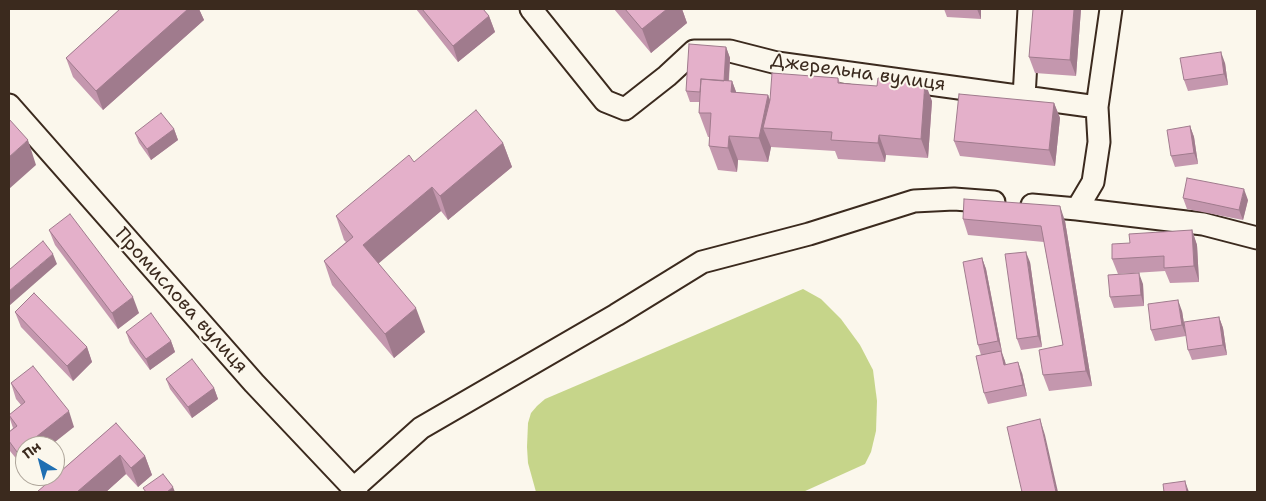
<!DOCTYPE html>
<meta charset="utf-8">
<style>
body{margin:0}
#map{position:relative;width:1266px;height:501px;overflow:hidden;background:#fbf7ec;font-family:"Shantell Sans",sans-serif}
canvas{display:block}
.frame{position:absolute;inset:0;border:10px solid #3b2a1e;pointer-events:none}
.north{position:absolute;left:15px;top:436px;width:50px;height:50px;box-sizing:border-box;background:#fbf7ec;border:1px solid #aea59a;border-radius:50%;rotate:323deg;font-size:14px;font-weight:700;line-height:20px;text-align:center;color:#3b2a1e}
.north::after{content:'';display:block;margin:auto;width:18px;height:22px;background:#1f6fb2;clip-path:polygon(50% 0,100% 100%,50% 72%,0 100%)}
</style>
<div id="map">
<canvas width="1266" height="501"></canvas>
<div class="frame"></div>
<div class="north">Пн</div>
</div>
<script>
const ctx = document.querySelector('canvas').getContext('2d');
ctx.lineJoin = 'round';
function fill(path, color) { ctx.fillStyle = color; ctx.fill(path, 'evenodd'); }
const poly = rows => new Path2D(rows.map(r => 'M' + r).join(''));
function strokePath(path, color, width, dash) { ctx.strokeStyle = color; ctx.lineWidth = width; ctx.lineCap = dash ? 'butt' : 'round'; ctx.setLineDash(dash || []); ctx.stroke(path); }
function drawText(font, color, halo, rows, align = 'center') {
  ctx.font = font + ' "Shantell Sans",sans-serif'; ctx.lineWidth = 4; ctx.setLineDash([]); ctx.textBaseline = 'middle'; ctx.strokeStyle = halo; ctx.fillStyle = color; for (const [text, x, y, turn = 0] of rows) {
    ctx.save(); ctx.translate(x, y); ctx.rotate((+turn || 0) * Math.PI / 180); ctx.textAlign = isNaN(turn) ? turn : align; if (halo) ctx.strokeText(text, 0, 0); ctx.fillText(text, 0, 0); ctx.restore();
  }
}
const green = poly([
 [803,289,821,299,841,319,860,345,873,370,877,401,876,431,871,452,865,464,803,492,536,492,528,463,527,447,528,423,531,413,537,406,545,399]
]);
const minor = poly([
 [531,9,605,101,625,109,667,76,694,51,730,51,777,63,1097,107,1099,142,1093,182,1077,209],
 [1024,97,1029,9],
 [9,105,254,383,357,492],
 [1097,107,1111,9],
 [1032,205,1077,209,1203,224,1257,238],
 [354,488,421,428,616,315,702,262,809,234,914,201,954,199,994,202]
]);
const wall = poly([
 [120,9,199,9,204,20,103,110,73,77,66,58],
 [416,9,483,9,489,16,495,32,458,62],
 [614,9,682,9,687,23,651,53],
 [944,9,981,9,981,19,947,17],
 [1081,9,1076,76,1035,73,1029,57],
 [726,47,730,58,729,81,732,81,736,92,768,95,770,100,838,78,840,83,932,101,928,158,886,155,885,162,838,159,835,151,771,147,768,162,738,160,737,172,718,170,709,146,710,137,708,137,699,113,700,102,690,102,686,91],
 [1225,63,1228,85,1188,91,1184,80],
 [1054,103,1060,118,1055,166,960,156,954,141],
 [1190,126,1194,137,1198,164,1175,167,1171,156],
 [174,129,178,140,151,160,139,143,135,133],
 [503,143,512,167,448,220,441,211,378,263,425,332,394,358,332,285,324,261,346,242,344,240,336,216,414,162],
 [1183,198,1248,200,1243,220,1187,209],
 [963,219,1065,221,1092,386,1049,391,1043,375,1063,345,1044,242,968,235],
 [49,230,139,313,118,329,55,245],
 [1192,230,1197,245,1199,282,1170,283,1165,271,1118,274,1112,259,1130,243],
 [982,258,986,269,1002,352,1006,365,1022,373,1027,396,988,404,984,393,981,355,978,345],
 [1030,262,1042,347,1021,350,1017,339],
 [1143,284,1144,306,1114,308,1110,297],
 [1182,311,1186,336,1155,341,1151,330],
 [15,312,87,347,92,362,73,381,21,327],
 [1219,317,1223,328,1227,355,1192,360,1188,350],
 [126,332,171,341,175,352,150,370,130,343],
 [166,379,214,388,218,399,192,418,170,389],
 [11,383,74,427,25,446,25,466,23,467,10,451,9,448,9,432,13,428,9,416,21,405,16,399],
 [116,423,145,456,152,475,138,487,126,474,106,492,37,492]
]);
const shadedWall = poly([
 [188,9,199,9,204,20,103,110,96,91],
 [667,9,682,9,687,23,651,53,642,29],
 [977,9,981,9,981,19],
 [1074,9,1081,9,1076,76,1070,60],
 [489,16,495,32,458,62,453,46],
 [726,47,730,58,727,104,723,93],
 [1221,52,1225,63,1228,85,1224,74],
 [732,81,741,105,731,92],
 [925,82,932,101,928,158,921,139],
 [768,95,777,119,763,128,771,147,768,162,759,138],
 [1054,103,1060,118,1055,166,1049,150],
 [1190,126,1194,137,1198,164,1194,153],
 [174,129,178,140,151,160,147,149],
 [879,135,886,155,885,162,878,143],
 [729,136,738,160,737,172,728,148],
 [28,140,36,165,9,189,9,157],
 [503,143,512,167,448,220,440,196],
 [432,187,441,211,372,269,363,245],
 [1244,189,1248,200,1243,220,1239,210],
 [1060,206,1065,221,1092,386,1086,371],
 [1192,230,1197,245,1199,282,1194,266],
 [1026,252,1030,262,1042,347,1038,336],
 [53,254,57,264,9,306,9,291],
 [982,258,986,269,1002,352,998,341],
 [1139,273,1143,284,1144,306,1141,295],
 [133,297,139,313,118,329,112,313],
 [1178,300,1182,311,1186,336,1182,325],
 [416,308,425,332,394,358,385,334],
 [1219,317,1223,328,1227,355,1223,345],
 [171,341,175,352,150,370,146,359],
 [87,347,92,362,73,381,67,366],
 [1001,351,1005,361,1008,376,1004,365],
 [1018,362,1022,373,1027,396,1023,385],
 [214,388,218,399,192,418,188,407],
 [69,411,74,427,50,446,25,446,25,466,23,467,17,452],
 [1040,419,1045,435,1058,492,1056,492],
 [120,455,126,474,106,492,77,492],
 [145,456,152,475,138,487,131,468],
 [1185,481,1189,492,1187,492],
 [173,487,175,492,167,492]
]);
const building = poly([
 [120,9,188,9,96,91,66,58,120,9],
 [422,9,483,9,489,16,453,46,422,9],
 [625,9,667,9,642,29,625,9],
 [1033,9,1074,9,1070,60,1029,57,1033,9],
 [689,44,726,47,724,81,701,79,700,92,686,91,689,44],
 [1221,52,1224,74,1184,80,1180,58,1221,52],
 [772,73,838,78,838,83,877,86,878,78,925,82,921,139,879,135,878,143,831,140,832,132,763,128,770,100,772,73],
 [701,79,732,81,731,92,768,95,759,138,729,136,728,148,709,146,711,113,699,113,701,79],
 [959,94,1054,103,1049,150,954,141,959,94],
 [476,110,503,143,440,196,432,187,363,245,416,308,385,334,324,261,353,237,336,216,409,155,414,162,476,110],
 [161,113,174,129,147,149,135,133,161,113],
 [9,119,28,140,9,157,9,119],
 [1190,126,1194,153,1171,156,1167,130,1190,126],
 [1187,178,1244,189,1239,210,1183,198,1187,178],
 [964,199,1060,206,1086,371,1043,375,1039,350,1063,345,1041,226,963,219,964,199],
 [70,214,133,297,112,313,49,230,70,214],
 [1192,230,1194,266,1164,268,1164,256,1112,259,1112,244,1130,243,1129,234,1192,230],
 [43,241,53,254,9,291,9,270,43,241],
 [1026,252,1038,336,1017,339,1005,254,1026,252],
 [982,258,998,341,978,345,963,262,982,258],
 [1139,273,1141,295,1110,297,1108,275,1139,273],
 [34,293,87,347,67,366,15,312,34,293],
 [1178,300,1182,325,1151,330,1148,304,1178,300],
 [151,313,171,341,146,359,126,332,151,313],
 [1219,317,1223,345,1188,350,1184,322,1219,317],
 [1001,351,1004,365,1018,362,1023,385,984,393,976,356,1001,351],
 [192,359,214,388,188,407,166,379,192,359],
 [33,366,69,411,17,452,9,441,9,432,17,426,9,415,25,402,11,383,33,366],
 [1040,419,1056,492,1022,492,1007,427,1040,419],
 [116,423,145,456,131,468,120,455,77,492,37,492,116,423],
 [163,474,173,487,167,492,146,492,143,488,163,474],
 [1185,481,1187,492,1164,492,1163,484,1185,481]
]);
const streetNames = [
 ["Джерельна вулиця",858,73,8],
 ["Промислова вулиця",181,301,48]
];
fill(green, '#c6d58a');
strokePath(minor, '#3b2a1e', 25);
strokePath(minor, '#fbf7ec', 21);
fill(wall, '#c497ae');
fill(shadedWall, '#a07b8d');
fill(building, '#e4b0ca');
strokePath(building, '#a07b8d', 1);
drawText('19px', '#3b2a1e', '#fbf7ec', streetNames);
</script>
